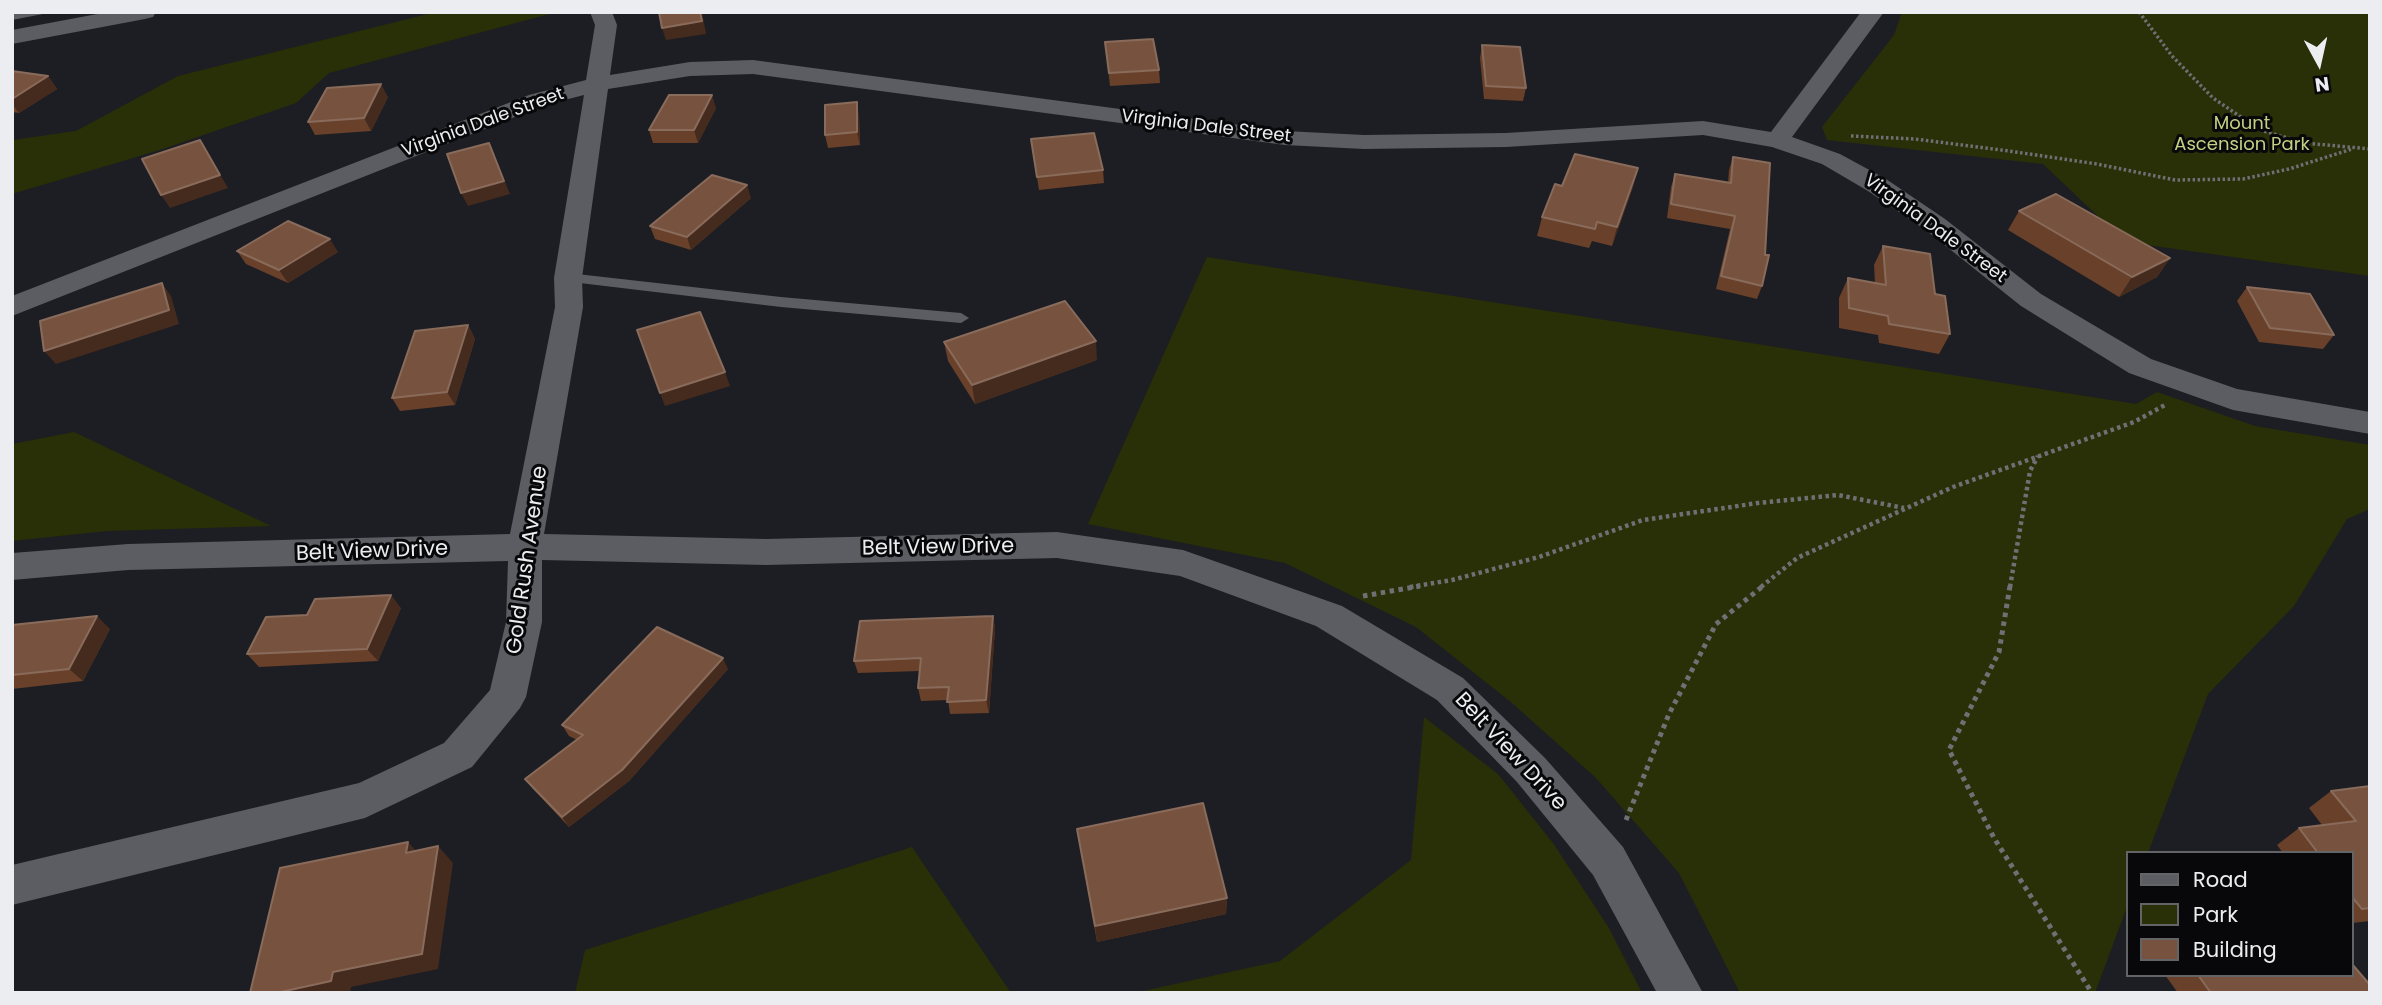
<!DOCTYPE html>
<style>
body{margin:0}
#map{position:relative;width:2382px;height:1005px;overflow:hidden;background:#1d1e23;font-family:Poppins,sans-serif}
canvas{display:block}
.frame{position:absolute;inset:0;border:14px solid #ecedf0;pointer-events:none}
.legend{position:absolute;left:2126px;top:851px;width:228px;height:126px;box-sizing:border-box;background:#08080a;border:2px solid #636466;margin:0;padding:9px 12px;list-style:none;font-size:21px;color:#ecedf0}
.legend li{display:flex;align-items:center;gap:14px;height:35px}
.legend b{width:35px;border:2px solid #636466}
.north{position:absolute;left:2284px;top:28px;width:70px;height:70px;-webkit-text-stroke:5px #08080a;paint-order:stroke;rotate:172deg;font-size:19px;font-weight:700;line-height:28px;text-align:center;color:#ecedf0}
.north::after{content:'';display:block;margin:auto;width:24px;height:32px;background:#ecedf0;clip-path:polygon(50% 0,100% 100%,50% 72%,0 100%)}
</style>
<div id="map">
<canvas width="2382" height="1005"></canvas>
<div class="frame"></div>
<ul class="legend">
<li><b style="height:9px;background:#5b5d62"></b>Road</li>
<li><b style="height:19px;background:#292f07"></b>Park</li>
<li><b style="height:19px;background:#77533f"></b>Building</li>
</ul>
<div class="north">N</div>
</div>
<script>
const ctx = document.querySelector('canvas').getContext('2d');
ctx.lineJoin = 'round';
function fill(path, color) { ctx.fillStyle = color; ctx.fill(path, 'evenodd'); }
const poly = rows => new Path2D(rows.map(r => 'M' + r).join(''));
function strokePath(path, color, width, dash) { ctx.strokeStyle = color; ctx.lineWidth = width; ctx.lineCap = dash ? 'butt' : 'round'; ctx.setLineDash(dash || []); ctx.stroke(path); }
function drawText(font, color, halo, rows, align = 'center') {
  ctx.font = font + ' Poppins,sans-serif'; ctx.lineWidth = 6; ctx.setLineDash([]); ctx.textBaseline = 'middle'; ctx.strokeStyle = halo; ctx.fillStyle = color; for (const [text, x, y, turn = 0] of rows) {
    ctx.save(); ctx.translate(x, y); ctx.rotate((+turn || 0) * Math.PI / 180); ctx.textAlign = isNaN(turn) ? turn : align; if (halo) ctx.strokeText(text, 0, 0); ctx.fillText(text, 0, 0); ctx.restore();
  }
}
const green = poly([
 [436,12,557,12,329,73,296,103,163,149,12,194,12,140,76,131,178,76],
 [1902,12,2370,12,2370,276,2125,242,2043,164,1827,140,1822,127,1894,35],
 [1207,257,2136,404,2157,392,2255,426,2370,445,2370,509,2347,519,2294,606,2208,694,2148,853,2128,853,2128,904,2095,993,1740,993,1679,873,1596,778,1512,703,1416,627,1285,563,1088,524],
 [74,432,139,463,271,526,107,531,12,541,12,444],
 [1424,717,1498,774,1553,843,1609,928,1642,993,1134,993,1280,961,1411,860],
 [912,847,1011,993,575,993,585,950]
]);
const pathFar2 = poly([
 [2139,12,2172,56,2213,98,2260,130,2305,143,2370,149],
 [1851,136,1915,139,2009,151,2097,164,2175,180,2243,179,2289,169,2352,149]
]);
const pathFar1 = poly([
 [1410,587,1452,580,1539,557,1643,520,1758,503,1838,495,1904,508],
 [1761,587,1797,558,1953,487,2134,422,2165,405],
 [2010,587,2030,471,2038,456]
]);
const path = poly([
 [2010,586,1999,652,1949,750,1994,838,2092,993],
 [1363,596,1420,586],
 [1626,820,1669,714,1716,624,1763,586]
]);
const service = poly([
 [45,12,43,14,12,20,12,13,45,12],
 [568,273,781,297,961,313,969,318,961,323,781,307,563,281,561,278,563,275,568,273]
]);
const minor = poly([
 [108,12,156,12,153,17,145,19,12,44,12,30,108,12],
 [590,12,612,12,617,25,610,75,690,62,753,60,1285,131,1364,135,1506,133,1703,121,1771,132,1861,12,1884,12,1792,137,1840,154,1886,179,1945,219,2041,294,2151,359,2237,389,2370,412,2370,434,2233,410,2129,373,2021,306,1927,231,1868,191,1822,164,1772,147,1703,135,1506,147,1364,149,1285,145,753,74,690,76,608,89,582,278,583,307,544,534,766,539,1057,532,1183,550,1342,606,1463,678,1545,758,1623,847,1703,993,1657,993,1593,875,1517,782,1437,700,1316,626,1180,576,1057,558,766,565,542,560,542,622,526,697,520,708,472,767,365,818,12,905,12,865,359,783,444,743,490,690,506,622,508,561,128,570,12,580,12,553,128,544,510,534,555,307,554,278,584,95,545,105,12,316,12,296,529,95,586,80,595,25,590,12]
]);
const wall = poly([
 [1105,42,1159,70,1160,83,1110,86],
 [1482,45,1526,88,1523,101,1484,99,1480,58],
 [12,71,48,76,57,89,19,113,12,112],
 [388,97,371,131,315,135,308,122],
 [716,108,698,143,653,143,649,130],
 [859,115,860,145,828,148,825,135],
 [1031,139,1103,170,1104,183,1039,190],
 [1733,157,1762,286,1757,299,1716,289,1730,229,1667,218,1671,187,1675,174,1728,183,1729,170],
 [1562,186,1633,187,1612,246,1592,241,1589,248,1537,236,1542,217],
 [751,198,691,250,655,239,650,226],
 [2019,211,2170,258,2157,277,2119,297,2008,230],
 [1883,246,1935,294,1950,334,1939,354,1879,343,1878,335,1839,328,1839,298,1848,278,1875,283,1874,265],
 [237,251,338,252,288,283,246,264],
 [2247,287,2334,335,2323,349,2259,342,2237,301],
 [468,325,475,339,455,405,400,411,392,398],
 [944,342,1097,360,975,404,948,361],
 [401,608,378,661,259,667,247,654,307,615],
 [993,616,995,629,989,713,950,714,948,700,921,701,918,688,920,671,858,673,854,661],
 [12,625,110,629,83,681,12,689],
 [728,669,629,781,569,827,533,789,525,779,577,740,569,736,562,725],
 [2370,786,2370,921,2352,923,2352,853,2283,853,2277,845,2299,828,2322,825,2309,808,2331,791],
 [1077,829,1227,898,1226,914,1097,942],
 [2165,975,2352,975,2370,993,2178,993]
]);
const shadedWall = poly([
 [702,12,706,34,666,40,662,28],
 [48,76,57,89,19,113,12,104,12,99],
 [381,84,388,97,371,131,364,118],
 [712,95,716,108,698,143,694,130],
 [857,102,859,115,860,145,857,132],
 [200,140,228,188,170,208,161,195],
 [489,143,510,194,468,206,461,193],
 [1638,168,1633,187,1612,246,1617,227],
 [747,185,751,198,691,250,687,237],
 [330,239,338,252,288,283,279,270],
 [2170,258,2157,277,2119,297,2132,277],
 [162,283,171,296,179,324,56,364,44,351],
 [468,325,475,339,455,405,447,392],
 [1096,341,1097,360,975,404,972,385],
 [725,372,730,386,665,406,660,393],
 [391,595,401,608,378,661,367,649],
 [97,616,110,629,83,681,69,669],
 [993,616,995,629,989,713,986,700],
 [723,658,728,669,629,781,569,827,562,817],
 [408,842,423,859,406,853],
 [438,846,453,863,438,969,351,987,350,993,276,993],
 [1227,898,1226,914,1097,942,1095,926]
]);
const building = poly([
 [659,12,700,12,702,21,662,28,659,12],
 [1153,39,1159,70,1109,73,1105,42,1153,39],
 [1482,45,1520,47,1526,88,1486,86,1482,45],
 [12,71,48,76,12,99,12,71],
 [381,84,364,118,308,122,327,88,381,84],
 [669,95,712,95,694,130,649,130,669,95],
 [857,102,857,132,825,135,825,105,857,102],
 [1094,133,1103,170,1037,177,1031,139,1094,133],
 [200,140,220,175,161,195,142,159,200,140],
 [489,143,504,181,461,193,447,154,489,143],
 [1575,154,1638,168,1617,227,1597,222,1595,229,1542,217,1555,184,1562,186,1575,154],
 [1733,157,1770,163,1765,255,1769,255,1762,286,1721,276,1735,216,1671,204,1675,174,1731,183,1733,157],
 [712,175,747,185,687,237,650,226,712,175],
 [2056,194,2170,258,2132,277,2019,211,2056,194],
 [288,221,330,239,279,270,237,251,288,221],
 [1883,246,1930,254,1935,294,1945,296,1950,334,1889,324,1888,316,1849,308,1848,278,1886,285,1883,246],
 [162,283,169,310,44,351,40,321,162,283],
 [2247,287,2310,294,2334,335,2270,328,2247,287],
 [1065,301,1096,341,972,385,944,342,1065,301],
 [700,312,725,372,660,393,637,330,700,312],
 [468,325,447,392,392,398,415,331,468,325],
 [391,595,367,649,247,654,266,617,307,615,315,599,391,595],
 [97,616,69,669,12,675,12,625,97,616],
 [993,616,986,700,947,702,949,687,918,688,921,658,854,661,860,621,993,616],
 [657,627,723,658,622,770,562,817,525,779,583,735,562,725,657,627],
 [2370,786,2370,908,2362,909,2352,897,2352,853,2318,853,2299,828,2356,821,2331,791,2370,786],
 [1203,803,1227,898,1095,926,1077,829,1203,803],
 [408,842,406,853,438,846,422,954,333,972,331,981,276,993,250,993,280,868,408,842],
 [2352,964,2370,985,2370,993,2211,993,2198,975,2352,975,2352,964]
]);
const farStreetnames = [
 ["Virginia Dale Street",483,123,-20],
 ["Virginia Dale Street",1206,127,7],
 ["Virginia Dale Street",1935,229,36]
];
const farParknames = [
 ["Mount",2242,124],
 ["Ascension Park",2242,145]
];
const streetNames = [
 ["Belt View Drive",938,548,-1],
 ["Belt View Drive",372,552,-2],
 ["Gold Rush Avenue",528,560,-82],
 ["Belt View Drive",1510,752,47]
];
fill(green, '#292f07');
strokePath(pathFar2, '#6f7074', 3.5, [2.5, 2.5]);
strokePath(pathFar1, '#6f7074', 4.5, [3.5, 3.5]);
strokePath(path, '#6f7074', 5, [4.5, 4.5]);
fill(service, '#5b5d62');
fill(minor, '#5b5d62');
fill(wall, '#69402a');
fill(shadedWall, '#452b1e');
fill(building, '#77533f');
strokePath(building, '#896b5b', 2);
drawText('18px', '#ecedf0', '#08080a', farStreetnames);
drawText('18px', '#c3d183', '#08080a', farParknames);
drawText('21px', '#ecedf0', '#08080a', streetNames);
</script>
